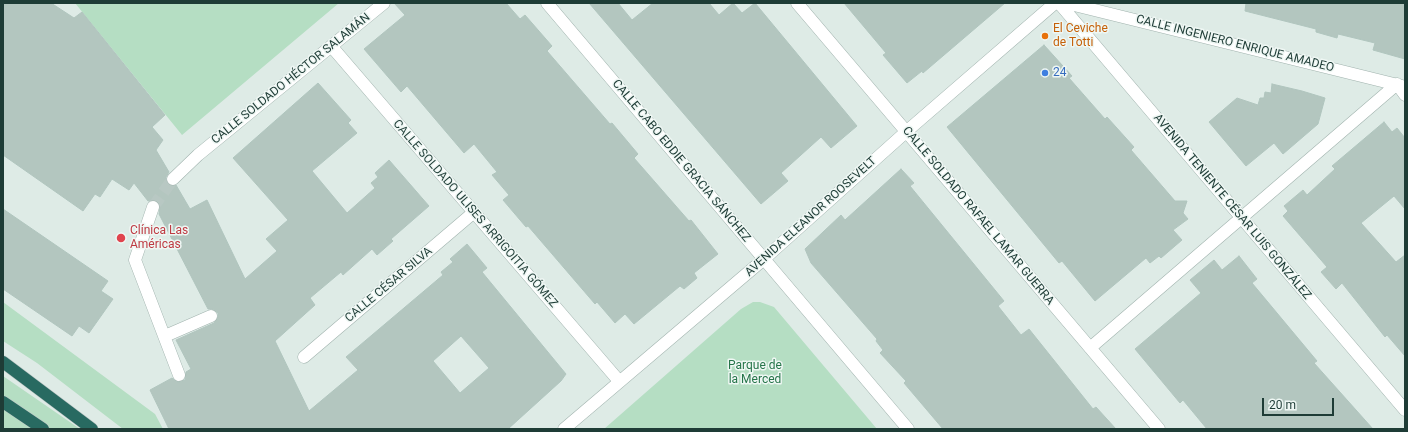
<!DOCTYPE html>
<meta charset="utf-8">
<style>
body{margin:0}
#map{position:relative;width:1408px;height:432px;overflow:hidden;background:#deebe6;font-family:Roboto,sans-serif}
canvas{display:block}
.frame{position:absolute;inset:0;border:4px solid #1e3c36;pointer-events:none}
.scale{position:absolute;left:1262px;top:398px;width:72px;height:18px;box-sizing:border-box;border:2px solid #1e3c36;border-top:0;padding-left:5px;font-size:12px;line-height:14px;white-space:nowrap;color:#1e3c36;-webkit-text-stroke:3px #eff7f4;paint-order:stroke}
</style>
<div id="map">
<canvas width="1408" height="432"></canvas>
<div class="frame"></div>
<div class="scale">20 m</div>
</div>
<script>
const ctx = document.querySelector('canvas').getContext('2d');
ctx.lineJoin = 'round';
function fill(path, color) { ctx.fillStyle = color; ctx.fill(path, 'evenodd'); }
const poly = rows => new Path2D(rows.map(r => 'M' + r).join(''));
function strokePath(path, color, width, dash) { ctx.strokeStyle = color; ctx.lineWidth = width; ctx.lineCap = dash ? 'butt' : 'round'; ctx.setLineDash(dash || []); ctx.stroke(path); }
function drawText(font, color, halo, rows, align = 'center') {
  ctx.font = font + ' Roboto,sans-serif'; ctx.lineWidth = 3; ctx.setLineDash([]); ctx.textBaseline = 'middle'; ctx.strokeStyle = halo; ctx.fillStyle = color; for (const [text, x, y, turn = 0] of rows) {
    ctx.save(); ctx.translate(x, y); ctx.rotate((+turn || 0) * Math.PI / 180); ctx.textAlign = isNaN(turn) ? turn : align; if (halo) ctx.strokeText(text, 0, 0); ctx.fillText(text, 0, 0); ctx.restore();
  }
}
const green = poly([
 [75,3,339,3,182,135],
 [3,302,155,414,163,429,123,429,37,363,3,341],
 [753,302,760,302,774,307,877,429,604,429,741,309],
 [3,376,48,407,80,429,3,429]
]);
const building = poly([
 [3,3,51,3,74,18,82,12,165,115,152,127,163,140,156,150,169,172,166,177,166,181,171,186,176,185,190,209,207,200,245,279,277,251,266,239,288,220,233,158,318,83,351,120,348,123,357,133,312,171,347,213,375,188,371,183,378,177,375,173,389,160,429,206,391,239,393,241,377,255,372,249,343,275,341,272,310,298,315,305,275,341,309,411,358,370,346,357,443,275,441,272,453,262,450,259,467,244,487,268,482,272,566,374,561,381,508,429,169,429,150,390,172,378,178,382,185,380,186,372,191,369,176,340,214,323,218,317,218,313,212,309,208,309,159,214,160,206,159,202,155,200,148,201,134,183,129,190,112,179,100,197,95,194,83,211,3,155,3,3],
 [461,336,489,368,460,393,433,361,461,336],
 [394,3,506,3,520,19,525,15,552,46,547,51,610,124,612,123,638,154,634,158,689,221,691,220,718,254,694,273,697,278,684,289,680,286,634,324,625,314,615,323,597,302,595,304,528,226,526,227,503,200,509,195,492,175,497,172,474,144,464,153,407,86,401,92,364,49,405,15,394,3],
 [589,3,618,3,632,20,653,3,709,3,719,15,733,3,742,13,755,3,857,126,831,148,821,137,781,173,788,181,761,204,589,3],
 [844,3,1005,3,923,73,922,71,907,83,883,55,886,53,844,3],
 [1246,3,1405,3,1405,59,1373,50,1375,43,1338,34,1337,38,1316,32,1316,29,1245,11,1246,3],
 [1044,45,1072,76,1069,78,1105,119,1107,117,1134,147,1131,150,1175,201,1187,201,1183,213,1188,219,1173,230,1182,240,1161,258,1159,256,1150,263,1146,258,1095,301,1062,261,1059,263,947,127,1044,45],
 [1272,84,1302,91,1325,98,1318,124,1283,154,1274,143,1246,166,1209,122,1237,98,1258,105,1260,98,1264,98,1265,92,1271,93,1272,84],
 [1384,122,1392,132,1397,128,1405,138,1405,209,1394,196,1361,223,1396,262,1405,255,1405,356,1387,335,1385,337,1342,283,1336,289,1321,272,1327,267,1283,216,1288,211,1284,206,1303,190,1307,195,1335,169,1332,166,1384,122],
 [901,169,914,183,910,186,1004,301,998,306,1021,335,1029,329,1093,409,1096,407,1116,429,943,429,904,383,906,381,880,353,883,350,876,341,877,339,811,263,805,249,841,215,845,220,901,169],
 [3,209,108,281,101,291,113,299,89,333,79,326,72,336,3,289,3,209],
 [1239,256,1257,279,1252,283,1317,361,1314,363,1373,429,1207,429,1183,400,1180,403,1135,349,1201,293,1190,280,1214,260,1222,270,1239,256]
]);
const minorTunnel = poly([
 [153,207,173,179]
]);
const minor = poly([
 [547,3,908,429],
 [797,3,1159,429],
 [1059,3,1405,410],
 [1066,3,1402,86],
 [332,47,619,381],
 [173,179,198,155,384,3],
 [153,207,135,260,179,375],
 [165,336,211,316],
 [1090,348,1397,84,1405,95],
 [304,357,473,213],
 [564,429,764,259,907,131,1055,3]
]);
const highway = poly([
 [3,362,92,429],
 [3,402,43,429]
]);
const markers = [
 [1045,36,4,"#e8710a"],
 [1045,73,4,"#3f7fe0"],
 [121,238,5,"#e0444e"]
];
const foodNames = [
 ["El Ceviche",1053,29],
 ["de Totti",1053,43]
];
const streetNames = [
 ["CALLE INGENIERO ENRIQUE AMADEO",1235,44,14],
 ["CALLE SOLDADO HÉCTOR SALAMÁN",291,79,-39],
 ["CALLE CABO EDDIE GRACIA SÁNCHEZ",681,161,50],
 ["AVENIDA TENIENTE CÉSAR LUIS GONZÁLEZ",1232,207,50],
 ["CALLE SOLDADO ULISES ARRIGOITIA GÓMEZ",475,214,49],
 ["CALLE SOLDADO RAFAEL LAMAR GUERRA",978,216,50],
 ["AVENIDA ELEANOR ROOSEVELT",811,217,-42],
 ["CALLE CÉSAR SILVA",389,285,-40]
];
const shopNames = [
 ["24",1053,73]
];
const healthNames = [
 ["Clínica Las",130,231],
 ["Américas",130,245]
];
const parkNames = [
 ["Parque de",755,366],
 ["la Merced",755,380]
];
fill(green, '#b5dec3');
fill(building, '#b3c6bf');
strokePath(building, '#b0c5be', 1);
strokePath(minorTunnel, '#b8c8c3', 12, [12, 6]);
strokePath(minor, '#a1b3ae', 13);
strokePath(highway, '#c0c8c7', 13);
strokePath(minor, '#fff', 12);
strokePath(highway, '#286a61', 12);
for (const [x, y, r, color] of markers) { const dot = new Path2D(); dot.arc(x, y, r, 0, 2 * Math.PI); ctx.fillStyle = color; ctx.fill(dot); strokePath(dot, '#eff7f4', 1.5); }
drawText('12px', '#c56008', '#eff7f4', foodNames, 'left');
drawText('12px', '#1e3c36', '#eff7f4', streetNames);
drawText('12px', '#366cbe', '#eff7f4', shopNames, 'left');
drawText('12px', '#be3a42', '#eff7f4', healthNames, 'left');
drawText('12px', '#26754a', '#eff7f4', parkNames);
</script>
